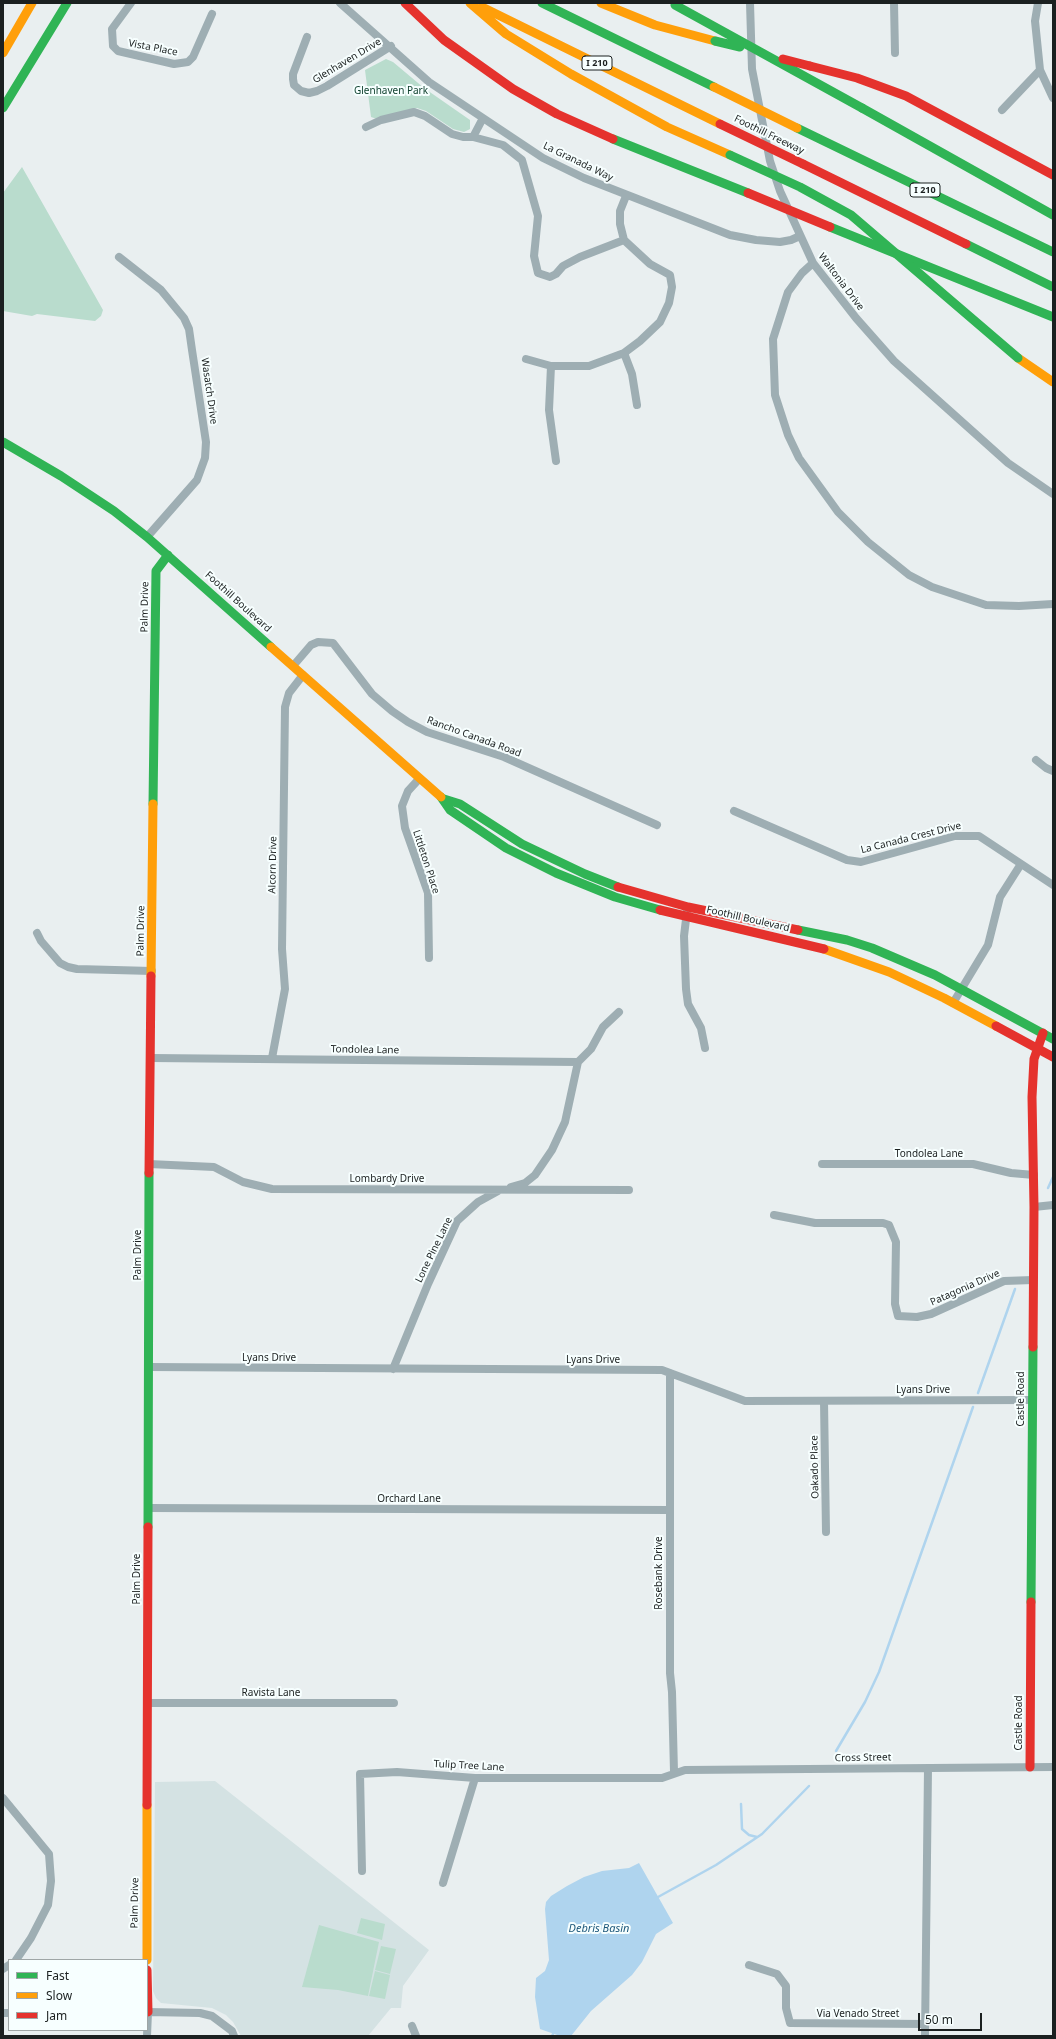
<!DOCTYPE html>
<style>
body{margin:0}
#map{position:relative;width:1056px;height:2039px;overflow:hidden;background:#e9eff0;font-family:"Noto Sans",sans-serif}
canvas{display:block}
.frame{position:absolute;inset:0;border:4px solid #1b2020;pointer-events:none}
.legend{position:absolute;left:8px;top:1959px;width:140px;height:72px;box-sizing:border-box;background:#f7ffff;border:1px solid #9fa6a6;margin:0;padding:5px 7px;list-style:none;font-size:12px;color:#1b2020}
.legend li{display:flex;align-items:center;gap:8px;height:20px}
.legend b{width:20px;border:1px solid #9fa6a6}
.scale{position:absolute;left:918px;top:2013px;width:64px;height:18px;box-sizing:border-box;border:2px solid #1b2020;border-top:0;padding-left:5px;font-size:12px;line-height:14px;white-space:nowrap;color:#1b2020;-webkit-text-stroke:3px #f7ffff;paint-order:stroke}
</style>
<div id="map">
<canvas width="1056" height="2039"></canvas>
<div class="frame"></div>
<ul class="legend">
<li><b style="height:5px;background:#30b455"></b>Fast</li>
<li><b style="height:5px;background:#ff9f0a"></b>Slow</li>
<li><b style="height:5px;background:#e5322d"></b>Jam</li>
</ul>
<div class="scale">50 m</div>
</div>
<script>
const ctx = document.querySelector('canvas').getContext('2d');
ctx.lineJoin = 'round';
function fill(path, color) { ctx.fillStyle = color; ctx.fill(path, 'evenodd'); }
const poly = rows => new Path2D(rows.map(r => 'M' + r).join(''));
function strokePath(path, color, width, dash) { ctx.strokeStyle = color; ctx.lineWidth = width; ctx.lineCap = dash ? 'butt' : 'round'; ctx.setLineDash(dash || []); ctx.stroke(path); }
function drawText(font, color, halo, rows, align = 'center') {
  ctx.font = font + ' "Noto Sans",sans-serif'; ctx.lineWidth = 4; ctx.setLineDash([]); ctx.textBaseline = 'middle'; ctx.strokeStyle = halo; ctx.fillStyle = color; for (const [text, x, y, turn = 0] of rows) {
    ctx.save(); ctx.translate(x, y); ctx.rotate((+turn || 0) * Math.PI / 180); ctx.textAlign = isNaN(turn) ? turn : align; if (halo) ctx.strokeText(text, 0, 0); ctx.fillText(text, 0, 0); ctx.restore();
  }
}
const built = poly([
 [215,1781,429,1950,403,1986,401,2008,391,2008,368,2036,241,2036,233,2022,226,2015,212,2008,161,2003,156,1998,153,1991,155,1782]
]);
const green = poly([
 [386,59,393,62,424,88,470,120,470,129,464,132,453,129,426,111,417,108,377,119,371,117,365,70],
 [22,167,103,310,101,316,95,321,37,314,32,316,3,311,3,193],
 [361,1918,385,1924,382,1940,357,1933],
 [319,1925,379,1942,368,1996,338,1990,302,1987],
 [381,1946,396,1949,390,1974,375,1970],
 [375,1971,390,1975,385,1999,369,1996]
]);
const water = poly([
 [639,1863,673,1923,656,1934,642,1962,632,1975,591,2011,571,2036,560,2036,540,2029,535,1997,536,1978,545,1971,549,1960,545,1909,546,1902,551,1896,567,1886,584,1877,602,1871,629,1868]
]);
const stream = poly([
 [1048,1188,1053,1177],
 [978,1393,1015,1289],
 [836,1751,865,1702,879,1672,973,1407],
 [741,1804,742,1829,749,1835,757,1837],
 [658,1897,716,1865,762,1834,809,1786],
 [552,2036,553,2034]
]);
const street = poly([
 [131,3,112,29,113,46,118,51,174,64,188,62,193,57,212,14],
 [340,3,429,82,543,158,584,178,730,235,756,240,780,242,791,240,800,236],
 [750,3,752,69,770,161,780,191,813,263,856,318,894,361,1008,463,1053,494],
 [894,3,895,53],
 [307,37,293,74,293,79,294,85,301,91,309,93,317,91,327,86,391,46],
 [1040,70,1053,98],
 [1002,110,1040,70,1035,21,1038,3],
 [366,127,381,120,414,112,425,116,452,134,463,137,473,137,483,118],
 [473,137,503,145,522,160,538,216,534,256,538,273,550,277,556,274,563,266,580,257,624,240],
 [624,240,620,224,620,211,626,196],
 [119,257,161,290,184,318,189,329,192,350,206,442,205,458,197,480,147,537],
 [813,263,802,273,788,292,773,339,775,395,788,435,799,458,838,512,868,542,909,575,932,587,986,605,1019,606,1053,604],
 [624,353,632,374,637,405],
 [526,359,551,366,589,366,624,353,640,341,660,322,669,303,672,287,670,275,650,264,624,240],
 [551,366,549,410,556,461],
 [293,666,311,645,318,642,333,643,372,694,392,711,408,722,427,732,504,757,657,825],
 [1036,760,1046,768,1053,771],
 [419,779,408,791,402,806,405,828,428,893,429,958],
 [734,811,847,860,861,862,955,836,979,836,1053,885],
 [687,911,684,936,686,989,688,1004,701,1028,705,1048],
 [37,933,41,941,60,963,68,967,77,969,152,971],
 [953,1003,988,945,1000,897,1021,864],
 [151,1058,578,1062],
 [272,1058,285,989,282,949,285,707,289,693,303,675],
 [149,1164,214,1167,243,1182,272,1189,629,1190],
 [822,1164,973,1164,1011,1173,1034,1175],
 [511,1187,525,1183,535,1175,552,1150,565,1122,578,1062,591,1049,603,1027,619,1012],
 [1034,1207,1053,1205],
 [774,1215,815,1223,883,1223,889,1225,896,1242,895,1304,898,1316,917,1317,931,1314,1004,1281,1033,1280],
 [149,1367,662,1370,745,1401,1032,1400],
 [393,1369,428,1284,457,1221,478,1202,498,1191],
 [670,1373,670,1673,672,1692,674,1772],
 [824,1401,826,1532],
 [148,1508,669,1510],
 [148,1703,394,1703],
 [3,1798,49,1854,51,1881,48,1905,31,1938,16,1960],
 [362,1871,360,1774,397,1772,475,1778,662,1778,685,1770,1053,1767],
 [443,1883,475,1778],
 [749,1965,777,1974,786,1986,786,2008,790,2023,925,2024],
 [3,1969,9,1965],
 [147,2012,200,2013,212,2016,232,2031,234,2036],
 [3,2013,9,2013],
 [412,2026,416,2036],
 [147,2036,148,2012],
 [925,2036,928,1768]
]);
const fast = poly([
 [542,3,714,87],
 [3,108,67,3],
 [862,108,1053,215],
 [797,128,1053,252],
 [613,139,748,193],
 [830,227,1053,317],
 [966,244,1053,287],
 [3,442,61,476,114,511,147,537,271,647],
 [441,797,450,810,506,848,556,873,615,897,660,910],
 [444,799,460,804,522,844,585,874,618,887],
 [153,804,156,571,168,555],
 [798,930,847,940,872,948,935,975,1053,1039],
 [148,1527,149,1173],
 [1031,1602,1033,1347]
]);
const slow = poly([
 [470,3,506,34,571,74,667,127,730,155],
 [601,3,655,25,715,41],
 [482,7,720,124],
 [3,53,32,3],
 [1018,358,1053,382],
 [271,647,441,797],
 [824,949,889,972,944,998,996,1026],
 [151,976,153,804],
 [147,1960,147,1805]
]);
const jam = poly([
 [405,3,444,40,513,89,557,114,613,139],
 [810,66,857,78,906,96,1053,175],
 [803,164,966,244],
 [618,887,688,907,798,930],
 [660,910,824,949],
 [996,1026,1053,1057],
 [149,1173,151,976],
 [1033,1347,1034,1207,1032,1097,1034,1059,1043,1033],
 [1030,1767,1031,1602],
 [147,1805,148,1527],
 [147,1970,148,2012]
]);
const fastBridge = poly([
 [675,5,862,108],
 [715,41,740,47],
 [730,155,800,187,851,215,1018,358]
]);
const slowBridge = poly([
 [714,87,797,128]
]);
const jamBridge = poly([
 [783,59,810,66],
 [720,124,803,164],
 [748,193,830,227]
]);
const shields = [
 [597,63,30],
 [925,190,30]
];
const shieldNames = [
 ["I 210",597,63],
 ["I 210",925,190]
];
const streetNames = [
 ["Vista Place",153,48,11],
 ["Glenhaven Drive",347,61,-31],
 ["Foothill Freeway",769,135,26],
 ["La Granada Way",578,162,26],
 ["Waltonia Drive",841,282,53],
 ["Wasatch Drive",209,391,82],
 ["Foothill Boulevard",238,602,42],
 ["Palm Drive",145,607,-89],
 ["Rancho Canada Road",474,737,20],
 ["La Canada Crest Drive",911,838,-14],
 ["Littleton Place",426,862,72],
 ["Alcorn Drive",273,865,-89],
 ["Foothill Boulevard",748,919,13],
 ["Palm Drive",141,931,-89],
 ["Tondolea Lane",365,1050,1],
 ["Tondolea Lane",929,1154],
 ["Lombardy Drive",387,1179],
 ["Lone Pine Lane",434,1250,-64],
 ["Palm Drive",138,1255,-90],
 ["Patagonia Drive",965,1288,-24],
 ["Lyans Drive",269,1358],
 ["Lyans Drive",593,1360],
 ["Lyans Drive",923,1390],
 ["Castle Road",1021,1399,-90],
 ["Oakado Place",815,1467,-91],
 ["Orchard Lane",409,1499],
 ["Rosebank Drive",659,1573,-90],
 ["Palm Drive",137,1579,-90],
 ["Ravista Lane",271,1693],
 ["Castle Road",1019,1723,-90],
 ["Cross Street",863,1758,-1],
 ["Tulip Tree Lane",469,1766,3],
 ["Palm Drive",135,1903,-89],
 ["Via Venado Street",858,2014]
];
const parkNames = [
 ["Glenhaven Park",391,91]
];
const waterNames = [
 ["Debris Basin",599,1929]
];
fill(built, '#d4e2e3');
fill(green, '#b9dccd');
fill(water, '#afd4ee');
strokePath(stream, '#afd4ee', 2.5);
strokePath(street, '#9eaeb3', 8);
strokePath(fast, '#30b455', 9);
strokePath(slow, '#ff9f0a', 9);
strokePath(jam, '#e5322d', 9);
strokePath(fastBridge, '#30b455', 9);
strokePath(slowBridge, '#ff9f0a', 9);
strokePath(jamBridge, '#e5322d', 9);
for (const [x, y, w] of shields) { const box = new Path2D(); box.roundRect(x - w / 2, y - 7, w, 14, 3); ctx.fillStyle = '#f7ffff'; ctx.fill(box); strokePath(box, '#1b2020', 1); }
drawText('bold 9px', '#1b2020', null, shieldNames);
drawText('10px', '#1b2020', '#f7ffff', streetNames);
drawText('10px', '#0c3e2b', '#f7ffff', parkNames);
drawText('italic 11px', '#1c577a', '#f7ffff', waterNames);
</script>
